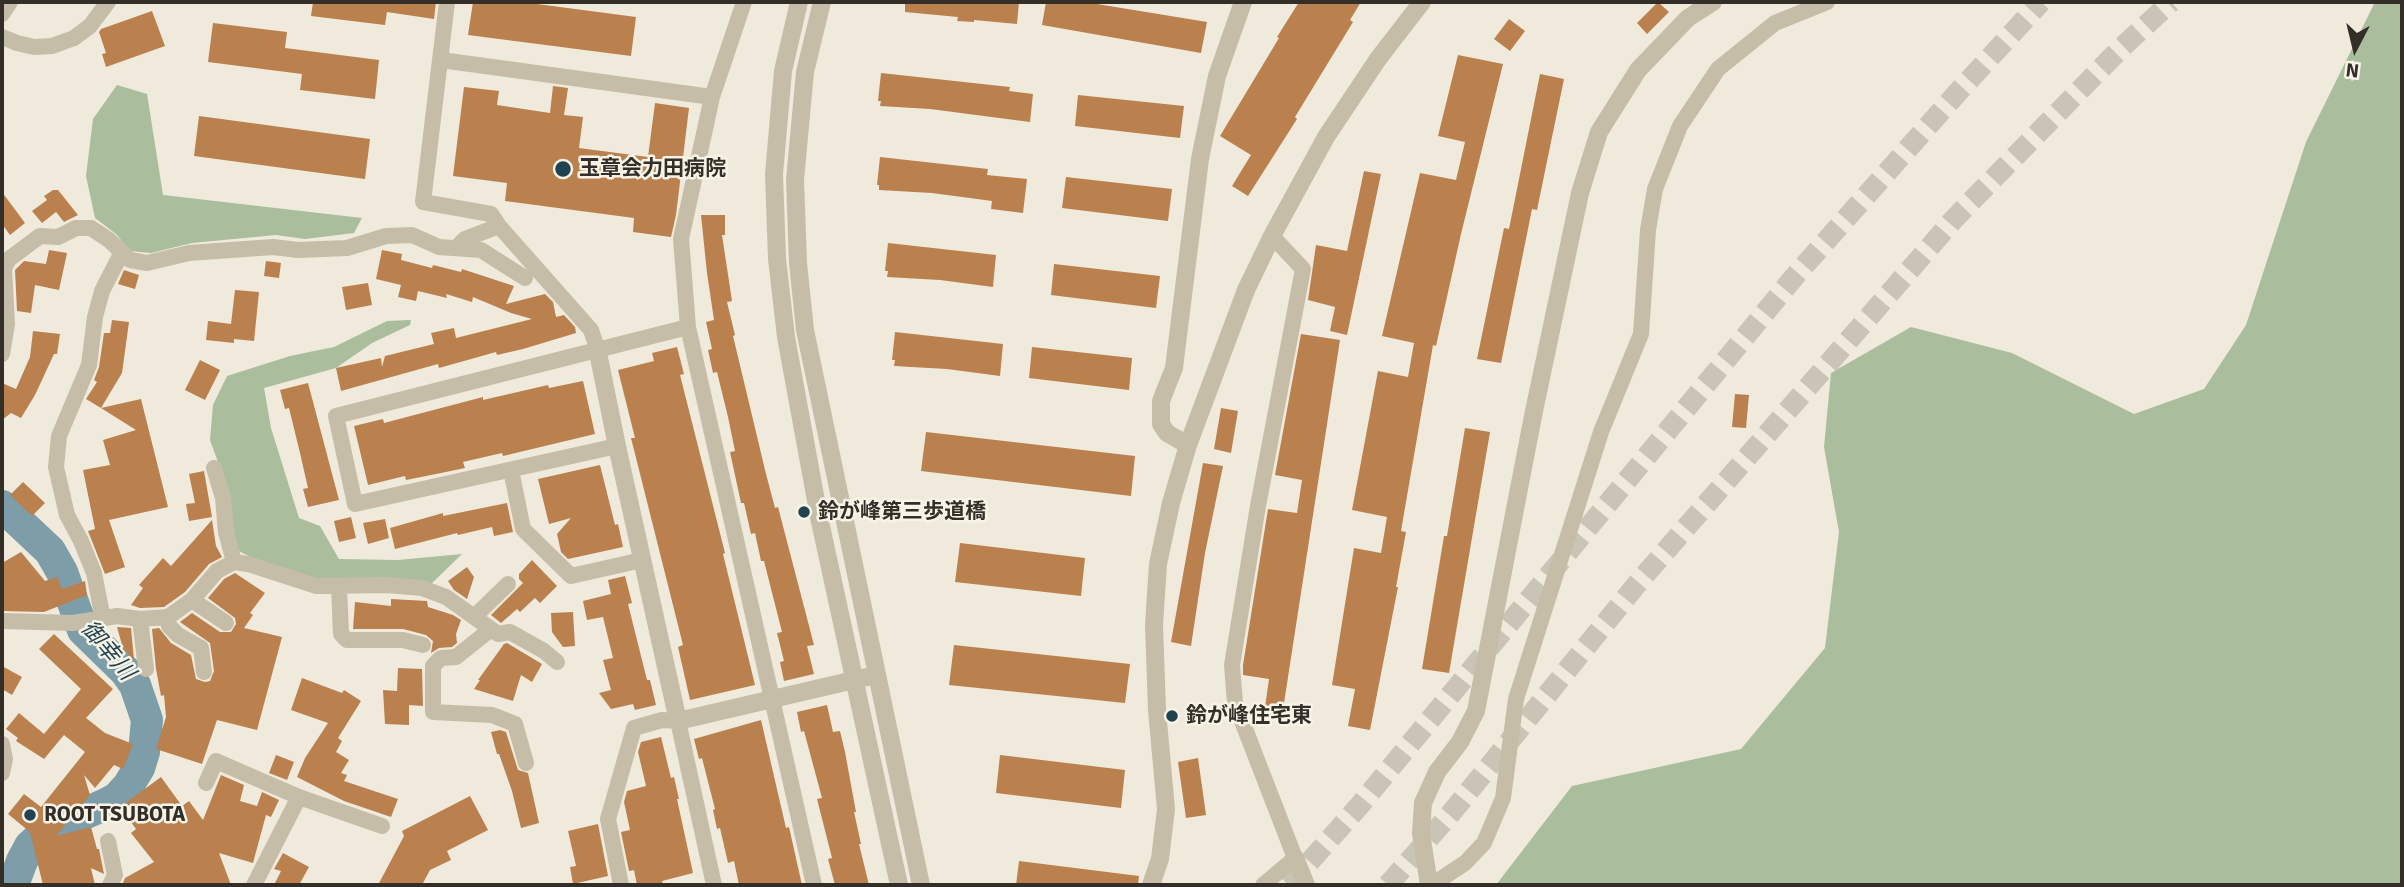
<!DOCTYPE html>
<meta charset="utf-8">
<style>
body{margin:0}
#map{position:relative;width:2404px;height:887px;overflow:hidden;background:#efeadb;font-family:Signika,sans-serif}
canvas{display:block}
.frame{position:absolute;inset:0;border:4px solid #342e28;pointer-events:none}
.north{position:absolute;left:2320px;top:14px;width:70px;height:70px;-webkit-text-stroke:5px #f7f4e7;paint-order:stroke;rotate:187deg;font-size:19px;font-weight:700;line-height:28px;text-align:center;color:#342e28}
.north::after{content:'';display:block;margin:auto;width:24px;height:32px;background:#342e28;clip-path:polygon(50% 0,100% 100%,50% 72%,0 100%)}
</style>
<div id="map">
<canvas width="2404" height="887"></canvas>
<div class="frame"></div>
<div class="north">N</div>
</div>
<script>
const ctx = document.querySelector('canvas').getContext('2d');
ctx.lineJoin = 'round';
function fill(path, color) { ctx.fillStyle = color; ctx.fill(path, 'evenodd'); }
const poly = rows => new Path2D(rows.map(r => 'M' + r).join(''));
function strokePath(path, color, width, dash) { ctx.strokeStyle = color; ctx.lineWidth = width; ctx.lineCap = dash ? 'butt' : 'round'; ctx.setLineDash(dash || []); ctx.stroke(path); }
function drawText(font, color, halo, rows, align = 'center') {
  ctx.font = font + ' Signika,"Noto Sans JP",sans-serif'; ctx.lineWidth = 5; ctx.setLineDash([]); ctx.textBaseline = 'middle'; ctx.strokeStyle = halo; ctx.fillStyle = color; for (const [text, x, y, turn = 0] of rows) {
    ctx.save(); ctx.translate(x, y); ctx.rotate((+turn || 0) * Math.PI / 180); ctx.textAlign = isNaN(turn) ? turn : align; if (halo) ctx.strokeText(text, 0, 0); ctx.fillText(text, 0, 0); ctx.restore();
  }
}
const green = poly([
 [2375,2,2402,2,2402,885,1496,885,1572,786,1741,749,1825,648,1839,532,1824,447,1831,373,1911,327,2012,353,2134,414,2204,389,2246,325,2306,142],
 [117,85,147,94,163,195,362,218,354,233,305,239,276,235,192,243,151,253,130,251,116,234,95,218,86,176,93,119],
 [411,320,410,325,372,343,336,368,264,388,271,428,299,518,320,526,339,559,398,560,462,554,432,583,390,580,318,581,260,562,237,550,226,484,210,440,213,405,227,376,290,356,334,347,387,321]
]);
const river = poly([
 [2,506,50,551,62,572,83,630,125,671,135,685,147,720,144,752,139,768,128,786,117,798,104,805,54,827,41,836,30,846,22,861,13,885]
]);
const building = poly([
 [313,2,436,2,434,19,387,12,385,25,311,16],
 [473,2,522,2,636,17,631,56,468,35],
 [905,2,1019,2,1017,24,974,20,974,22,957,21,958,17,905,12],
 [1046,2,1085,2,1207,22,1201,53,1042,25],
 [1299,2,1361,2,1350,20,1353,22,1295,117,1297,119,1248,196,1232,186,1251,155,1220,136,1279,38,1277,37],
 [1658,2,1669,12,1647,34,1637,23],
 [152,11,165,46,106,67,102,54,106,53,99,32,101,29],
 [1509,19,1525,31,1510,51,1494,39],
 [213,23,287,32,285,48,379,60,375,99,300,90,302,74,208,62],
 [1458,55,1503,64,1461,234,1436,346,1433,345,1401,531,1406,532,1396,587,1398,587,1370,730,1348,726,1355,689,1332,685,1354,548,1381,553,1387,517,1352,510,1378,371,1408,377,1414,343,1382,336,1420,173,1456,180,1465,142,1438,136],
 [881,73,1010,87,1009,91,1033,94,1030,122,930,109,880,106,881,101,878,101],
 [1540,74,1564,79,1537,210,1532,209,1501,363,1477,359,1504,228,1509,229],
 [553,86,568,88,564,115,583,117,579,148,648,157,655,103,689,108,676,215,671,237,633,232,634,218,505,201,507,183,453,176,464,87,499,91,497,105,550,113],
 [1078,95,1184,106,1180,138,1075,126],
 [199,116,370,139,365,179,194,156],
 [880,157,988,169,987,175,1027,179,1023,213,991,209,992,201,932,193,879,190,879,185,877,185],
 [1364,171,1381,174,1347,335,1330,331,1335,307,1308,300,1316,245,1347,251],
 [1066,177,1172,189,1168,221,1062,208],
 [53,190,58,190,78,215,64,222,56,212,42,223,32,211,47,200,44,196],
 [2,192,25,223,10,235,2,224],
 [701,215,725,215,725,235,722,235,732,301,727,302,735,335,733,336,766,474,775,508,778,507,814,645,807,646,814,674,784,681,780,662,784,661,777,633,782,632,764,561,761,561,755,533,751,534,744,503,741,503,730,452,735,451,728,417,717,372,713,373,708,350,712,349,706,322,714,320,707,273],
 [888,243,996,255,993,287,940,280,887,277,888,271,885,271],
 [49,250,67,253,59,290,35,285,31,313,17,311,15,270,24,261,46,264],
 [382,250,402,254,401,260,432,268,433,265,461,272,462,269,514,286,506,304,545,294,553,302,556,317,564,315,575,327,576,333,523,349,497,355,496,352,439,368,438,364,341,391,336,368,381,358,382,367,385,356,434,344,431,333,454,328,456,338,532,319,511,313,473,297,472,302,446,294,447,298,418,291,416,301,398,297,401,285,376,279],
 [266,261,281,263,279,278,264,276],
 [1054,264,1160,276,1156,308,1051,295],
 [124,270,139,275,135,289,118,284],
 [368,283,372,305,346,310,342,287],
 [235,290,259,292,254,341,234,339,234,343,206,340,208,321,231,324],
 [112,320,129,322,122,373,101,408,86,399,97,382,94,380,99,367,104,333,110,333],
 [33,331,60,334,57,354,54,354,35,395,21,418,11,413,2,420,2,383,16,389,30,357],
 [895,332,1003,344,1000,376,947,369,894,366,895,360,892,360],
 [1301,334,1340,340,1282,716,1264,714,1269,679,1243,675,1243,665,1268,509,1297,513,1302,480,1275,475],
 [677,347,684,374,680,375,725,553,723,554,755,685,690,700,678,647,683,645,631,438,635,438,618,370,654,361,652,353],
 [1032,347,1132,358,1129,390,1029,378],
 [200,360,220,370,205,400,185,390],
 [583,381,595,434,503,456,502,453,463,462,465,468,441,473,406,480,405,476,368,485,354,426,383,419,384,423,483,397,483,400,548,385,549,388],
 [308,383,339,500,308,507,303,489,308,488,300,453,289,408,285,409,280,390],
 [1735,394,1749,395,1746,428,1732,427],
 [141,399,168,507,109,520,125,567,105,574,88,531,95,529,83,470,110,465,103,440,136,430,101,408],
 [1221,408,1238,411,1231,453,1214,449],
 [1465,428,1490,432,1449,673,1422,669,1444,536,1447,536],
 [926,432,1135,456,1131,496,921,471],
 [1203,463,1223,466,1205,553,1191,646,1171,642],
 [600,465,615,525,618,524,623,547,568,559,561,552,557,534,571,518,549,524,538,479],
 [204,471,212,517,189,521,186,504,195,503,189,474],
 [23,482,45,503,32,516,10,495],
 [507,503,513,532,494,536,492,527,458,535,457,533,395,549,390,528,443,513,443,516],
 [351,517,356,538,339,542,334,521],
 [385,519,389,538,368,544,363,523],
 [212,520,216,546,222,557,209,564,185,592,164,607,140,608,131,605,143,588,139,585,163,558,171,566],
 [960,543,1085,558,1081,596,955,582],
 [21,552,45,581,57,577,62,589,85,581,87,595,44,612,2,611,2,563],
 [532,560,557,586,540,603,535,598,520,612,517,609,501,623,491,615,523,583,519,579,519,574],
 [467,567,474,577,467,599,454,590,448,581],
 [235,573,265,593,250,613,253,615,244,628,282,637,257,730,217,720,202,764,156,749,166,717,164,695,161,696,156,669,152,629,159,628,171,643,191,655,196,679,205,682,210,681,214,671,210,643,180,622,192,613,220,632,231,632,236,624,235,618,208,598,224,579],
 [625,576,632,603,628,604,647,680,650,680,656,705,635,710,633,704,611,709,599,693,611,690,603,660,613,658,603,617,587,620,583,601,611,594,608,580],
 [391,599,427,601,428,607,453,615,461,620,456,634,457,643,452,647,439,648,431,653,433,641,426,635,403,629,353,629,355,602,391,606],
 [573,612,575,646,563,647,552,632,551,613],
 [117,627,131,628,134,660,130,661,128,652,124,652],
 [54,634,113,689,86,718,105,733,133,744,123,769,114,765,95,788,84,775,90,795,56,836,91,827,97,849,99,849,104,874,91,868,95,885,43,885,30,832,8,814,24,794,41,807,85,752,64,735,44,759,16,741,18,738,6,729,19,713,44,734,81,689,39,649],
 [507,643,542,664,532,682,521,675,513,701,474,689,480,680,478,680,504,644],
 [954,645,1130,664,1125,703,949,685],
 [2,666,22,677,12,695,2,689],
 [398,668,422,669,423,706,409,705,409,725,385,724,383,690,397,691],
 [302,678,342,693,344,690,361,701,338,738,342,741,336,752,349,760,341,773,347,775,344,781,398,799,391,817,344,801,297,777,305,758,328,723,291,710],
 [827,705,833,732,840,731,845,752,856,812,854,812,861,844,859,844,869,885,835,885,828,859,832,858,817,799,822,798,804,731,801,732,797,712],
 [761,720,786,828,789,827,802,885,739,885,734,861,728,863,720,828,717,829,713,810,715,809,702,758,699,759,694,739],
 [500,730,506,732,518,770,528,773,539,823,521,828,512,791,499,754,497,754,491,732],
 [661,737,671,778,674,777,679,799,677,799,693,873,662,881,663,885,637,885,634,870,629,871,621,832,630,830,624,802,627,791,646,786,638,752,641,742],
 [276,755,294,762,287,780,269,773],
 [1000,755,1125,770,1121,808,996,793],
 [1198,758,1206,815,1186,818,1178,762],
 [221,775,244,785,240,801,257,806,262,792,279,800,271,817,266,815,253,863,219,853,231,885,122,885,125,878,154,862,131,833,136,829,120,807,161,777,182,806,189,801,203,820],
 [470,796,488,830,447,851,451,860,430,870,422,885,378,885,404,836,402,831],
 [598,824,608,876,573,884,570,867,576,866,568,831],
 [283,853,309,867,299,885,274,885,281,871,274,869],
 [1019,861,1139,876,1138,885,1016,885]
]);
const motorwayTunnel = poly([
 [1289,885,1360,805,1795,276,1959,91,2041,2],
 [1388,885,1452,812,1637,584,1954,219,2120,49,2171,2]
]);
const minor = poly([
 [447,2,423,202,491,214,499,226,591,330,597,348],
 [744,2,712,97,681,239,688,327,814,885],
 [2,14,10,2],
 [2,37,17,43,34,47,52,46,74,38,90,26,108,2],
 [441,60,712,97],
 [456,248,465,239,499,226],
 [2,354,7,324,4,268,9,259,40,236,58,237,76,228,91,228,109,240,130,260,147,263,189,253,273,247,298,250,347,248,386,236,412,235,439,247,481,250,525,278],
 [617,446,355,504,336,416,688,327],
 [214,468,223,498,226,532,234,562],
 [511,470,523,529,571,576,642,560],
 [339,586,341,634,347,640,403,640,423,645],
 [192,600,226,623],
 [168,617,169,626,178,635,201,648,204,672],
 [474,617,508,584],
 [103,619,94,573,81,541,67,515,56,467,59,436,89,365,95,317,102,291,122,252],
 [140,619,146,669],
 [2,621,73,623,117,616,140,619,168,617,192,600,217,571,234,562,248,564,316,586,387,585,422,588,446,597,498,634,510,632,544,651,557,662],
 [491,629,456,657,441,658,433,666,433,712,492,715,515,724,526,763],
 [2,744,5,759,2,773],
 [206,783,216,761,299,797,382,826],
 [108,841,115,875,110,885],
 [254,885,299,797],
 [621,885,608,819,634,728,662,720,678,721,714,885],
 [1263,885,1295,858,1235,703,1232,665,1258,506,1303,269,1272,236],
 [1432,885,1465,863,1484,843,1503,798,1516,699,1601,432,1641,334,1648,230,1655,189,1680,126,1718,69,1775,23,1827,2]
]);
const tertiary = poly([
 [799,2,783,71,774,174,777,259,786,337,819,517,899,885],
 [822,2,805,72,795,180,798,263,805,330,921,885],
 [597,348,617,446,678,721,867,677],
 [1188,445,1167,433,1161,424,1161,401,1174,368,1200,159,1217,76,1243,2],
 [1295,858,1306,885],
 [1151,885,1160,859,1166,809,1157,710,1154,625,1158,564,1171,503,1188,445,1246,290,1272,236,1326,137,1378,59,1422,2],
 [1429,885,1421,833,1423,803,1437,772,1460,742,1476,711,1534,411,1580,193,1599,132,1638,70,1688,18,1713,2]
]);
const markers = [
 [563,169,9,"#214351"],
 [804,512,7,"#214351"],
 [1172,716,7,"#214351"],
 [30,815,7,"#214351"]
];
const poiNames = [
 ["玉章会力田病院",579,169],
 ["鈴が峰第三歩道橋",818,512],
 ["鈴が峰住宅東",1186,716],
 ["ROOT TSUBOTA",44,815]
];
const waterNames = [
 ["御幸川",107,651,50]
];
fill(green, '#aabd9d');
strokePath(river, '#7d9da9', 32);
fill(building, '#ba814e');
strokePath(motorwayTunnel, '#cac4b7', 21, [21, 10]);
strokePath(minor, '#c6bda8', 16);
strokePath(tertiary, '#c6bda8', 18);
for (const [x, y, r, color] of markers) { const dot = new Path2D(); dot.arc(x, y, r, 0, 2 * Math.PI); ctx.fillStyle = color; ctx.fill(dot); strokePath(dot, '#f7f4e7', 2.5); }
drawText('bold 21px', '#342e28', '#f7f4e7', poiNames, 'left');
drawText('italic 23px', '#214351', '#f7f4e7', waterNames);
</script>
